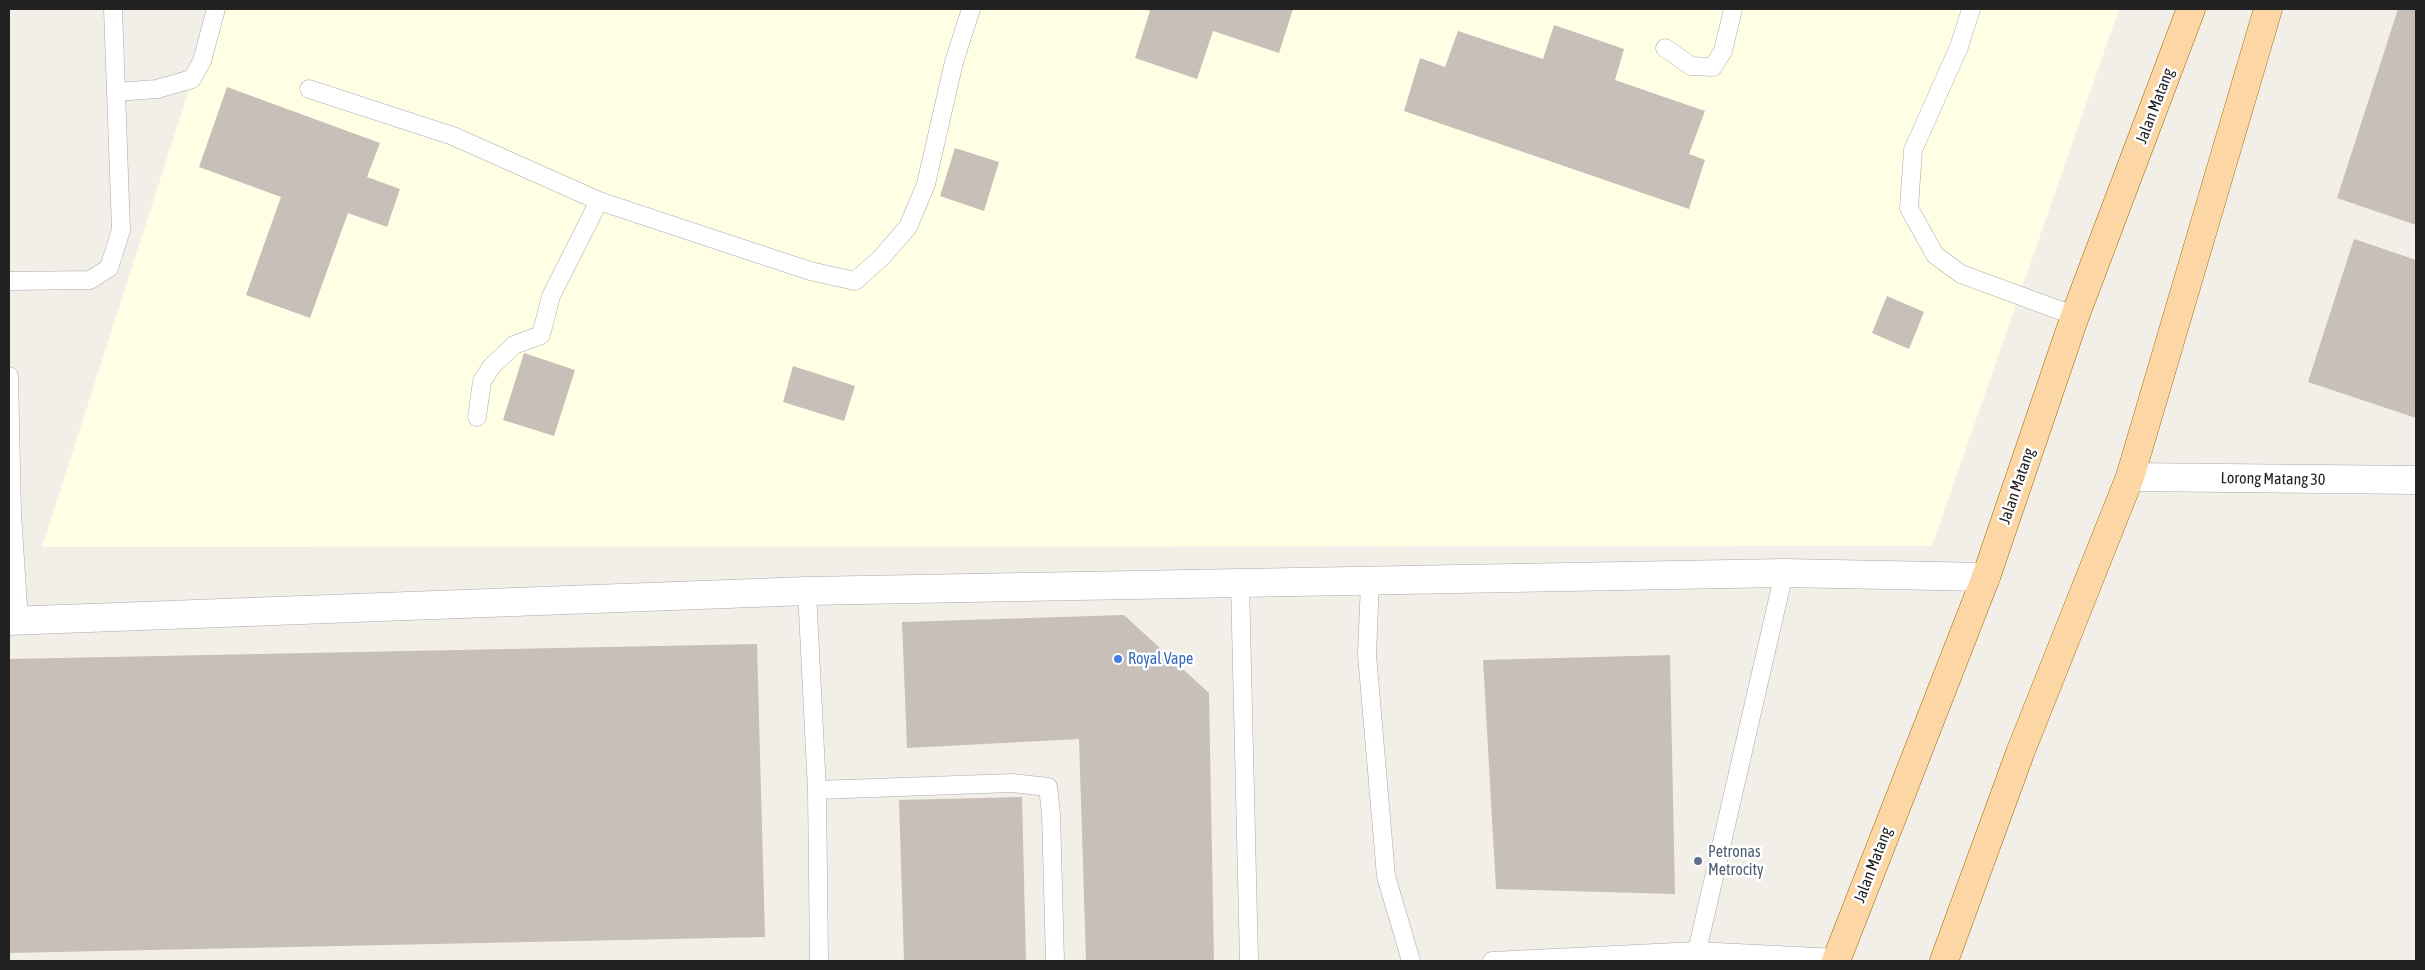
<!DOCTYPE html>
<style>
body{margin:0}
#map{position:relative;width:2425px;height:970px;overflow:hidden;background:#f2efe9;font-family:"Asap Condensed",sans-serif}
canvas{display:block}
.frame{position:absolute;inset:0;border:10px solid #222;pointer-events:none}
</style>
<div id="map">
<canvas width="2425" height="970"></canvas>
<div class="frame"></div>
</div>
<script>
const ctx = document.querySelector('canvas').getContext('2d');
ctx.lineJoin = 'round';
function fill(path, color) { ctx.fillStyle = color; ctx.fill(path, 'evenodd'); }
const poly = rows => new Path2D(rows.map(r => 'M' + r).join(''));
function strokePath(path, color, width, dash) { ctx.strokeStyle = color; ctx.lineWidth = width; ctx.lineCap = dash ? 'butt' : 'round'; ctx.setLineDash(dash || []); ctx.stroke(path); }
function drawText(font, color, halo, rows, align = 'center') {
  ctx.font = font + ' "Asap Condensed",sans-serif'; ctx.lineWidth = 5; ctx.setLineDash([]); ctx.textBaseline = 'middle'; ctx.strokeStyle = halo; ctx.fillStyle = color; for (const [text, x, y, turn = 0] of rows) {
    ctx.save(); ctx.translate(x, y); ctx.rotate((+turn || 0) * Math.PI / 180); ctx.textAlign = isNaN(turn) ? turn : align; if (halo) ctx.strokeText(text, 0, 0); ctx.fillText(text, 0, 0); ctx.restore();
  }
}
const education = poly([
 [215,9,2119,9,1932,546,42,547]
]);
const building = poly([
 [1145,9,1293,9,1279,53,1213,31,1197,79,1135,58,1150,11],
 [2398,9,2416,9,2416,225,2337,198],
 [1554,25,1624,49,1615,80,1705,111,1689,154,1705,160,1689,209,1404,111,1420,58,1445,67,1458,31,1543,59],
 [227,87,380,143,367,177,400,189,387,227,348,213,310,318,246,295,281,197,199,167],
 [955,148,999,162,984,211,940,196],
 [2354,239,2416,260,2416,418,2308,382],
 [1887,296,1924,312,1909,349,1872,333],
 [524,353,575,370,554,436,503,420],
 [793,366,855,386,844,421,783,402],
 [1124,615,1209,693,1214,961,1086,961,1079,739,907,748,902,622],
 [757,644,765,937,9,953,9,659],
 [1670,655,1675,894,1496,889,1483,660],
 [1022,797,1026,961,904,961,899,800]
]);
const service = poly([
 [1971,9,1959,47,1913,150,1909,208,1935,255,1961,274,2075,316],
 [1665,48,1691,66,1713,67,1723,51,1733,9],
 [309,89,453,136,599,201,810,271,855,281,881,258,908,227,926,184,954,62,971,9],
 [116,92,157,89,192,79,202,61,216,9],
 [9,281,90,280,109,268,121,230,113,9],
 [9,376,12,513,19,621],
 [477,417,482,381,492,366,514,345,541,335,551,296,599,201],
 [1370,582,1367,655,1386,876,1411,961],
 [1240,583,1249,961],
 [807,591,817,790,819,961],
 [817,790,1012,783,1048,787,1051,814,1055,961],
 [1697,951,1784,573],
 [1492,961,1697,951,1837,958]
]);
const minor = poly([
 [2130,477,2416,480],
 [9,621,807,591,1784,573,1986,577]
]);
const primary = poly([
 [1836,961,1986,577,2075,316,2191,9],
 [1944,961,2020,753,2130,477,2268,9]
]);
const markers = [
 [1118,659,5,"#3f7fe0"],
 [1698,861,5,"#5c6f8a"]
];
const streetNames = [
 ["Jalan Matang",2155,106,-69],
 ["Lorong Matang 30",2273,479,1],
 ["Jalan Matang",2017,486,-71],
 ["Jalan Matang",1873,865,-69]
];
const shopNames = [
 ["Royal Vape",1128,659]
];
const serviceNames = [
 ["Petronas",1708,852],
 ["Metrocity",1708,870]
];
fill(education, '#ffffe5');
fill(building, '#c7bfb8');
strokePath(service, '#a9a9a9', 19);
strokePath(minor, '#a9a9a9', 29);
strokePath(primary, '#a06b00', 29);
strokePath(service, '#fff', 18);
strokePath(minor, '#fff', 28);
strokePath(primary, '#fcd6a4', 28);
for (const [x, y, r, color] of markers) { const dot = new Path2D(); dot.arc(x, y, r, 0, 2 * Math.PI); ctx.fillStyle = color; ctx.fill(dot); strokePath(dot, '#fff', 2); }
drawText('16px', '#222', '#fff', streetNames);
drawText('16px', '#366cbe', '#fff', shopNames, 'left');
drawText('16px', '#4e5e75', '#fff', serviceNames, 'left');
</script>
